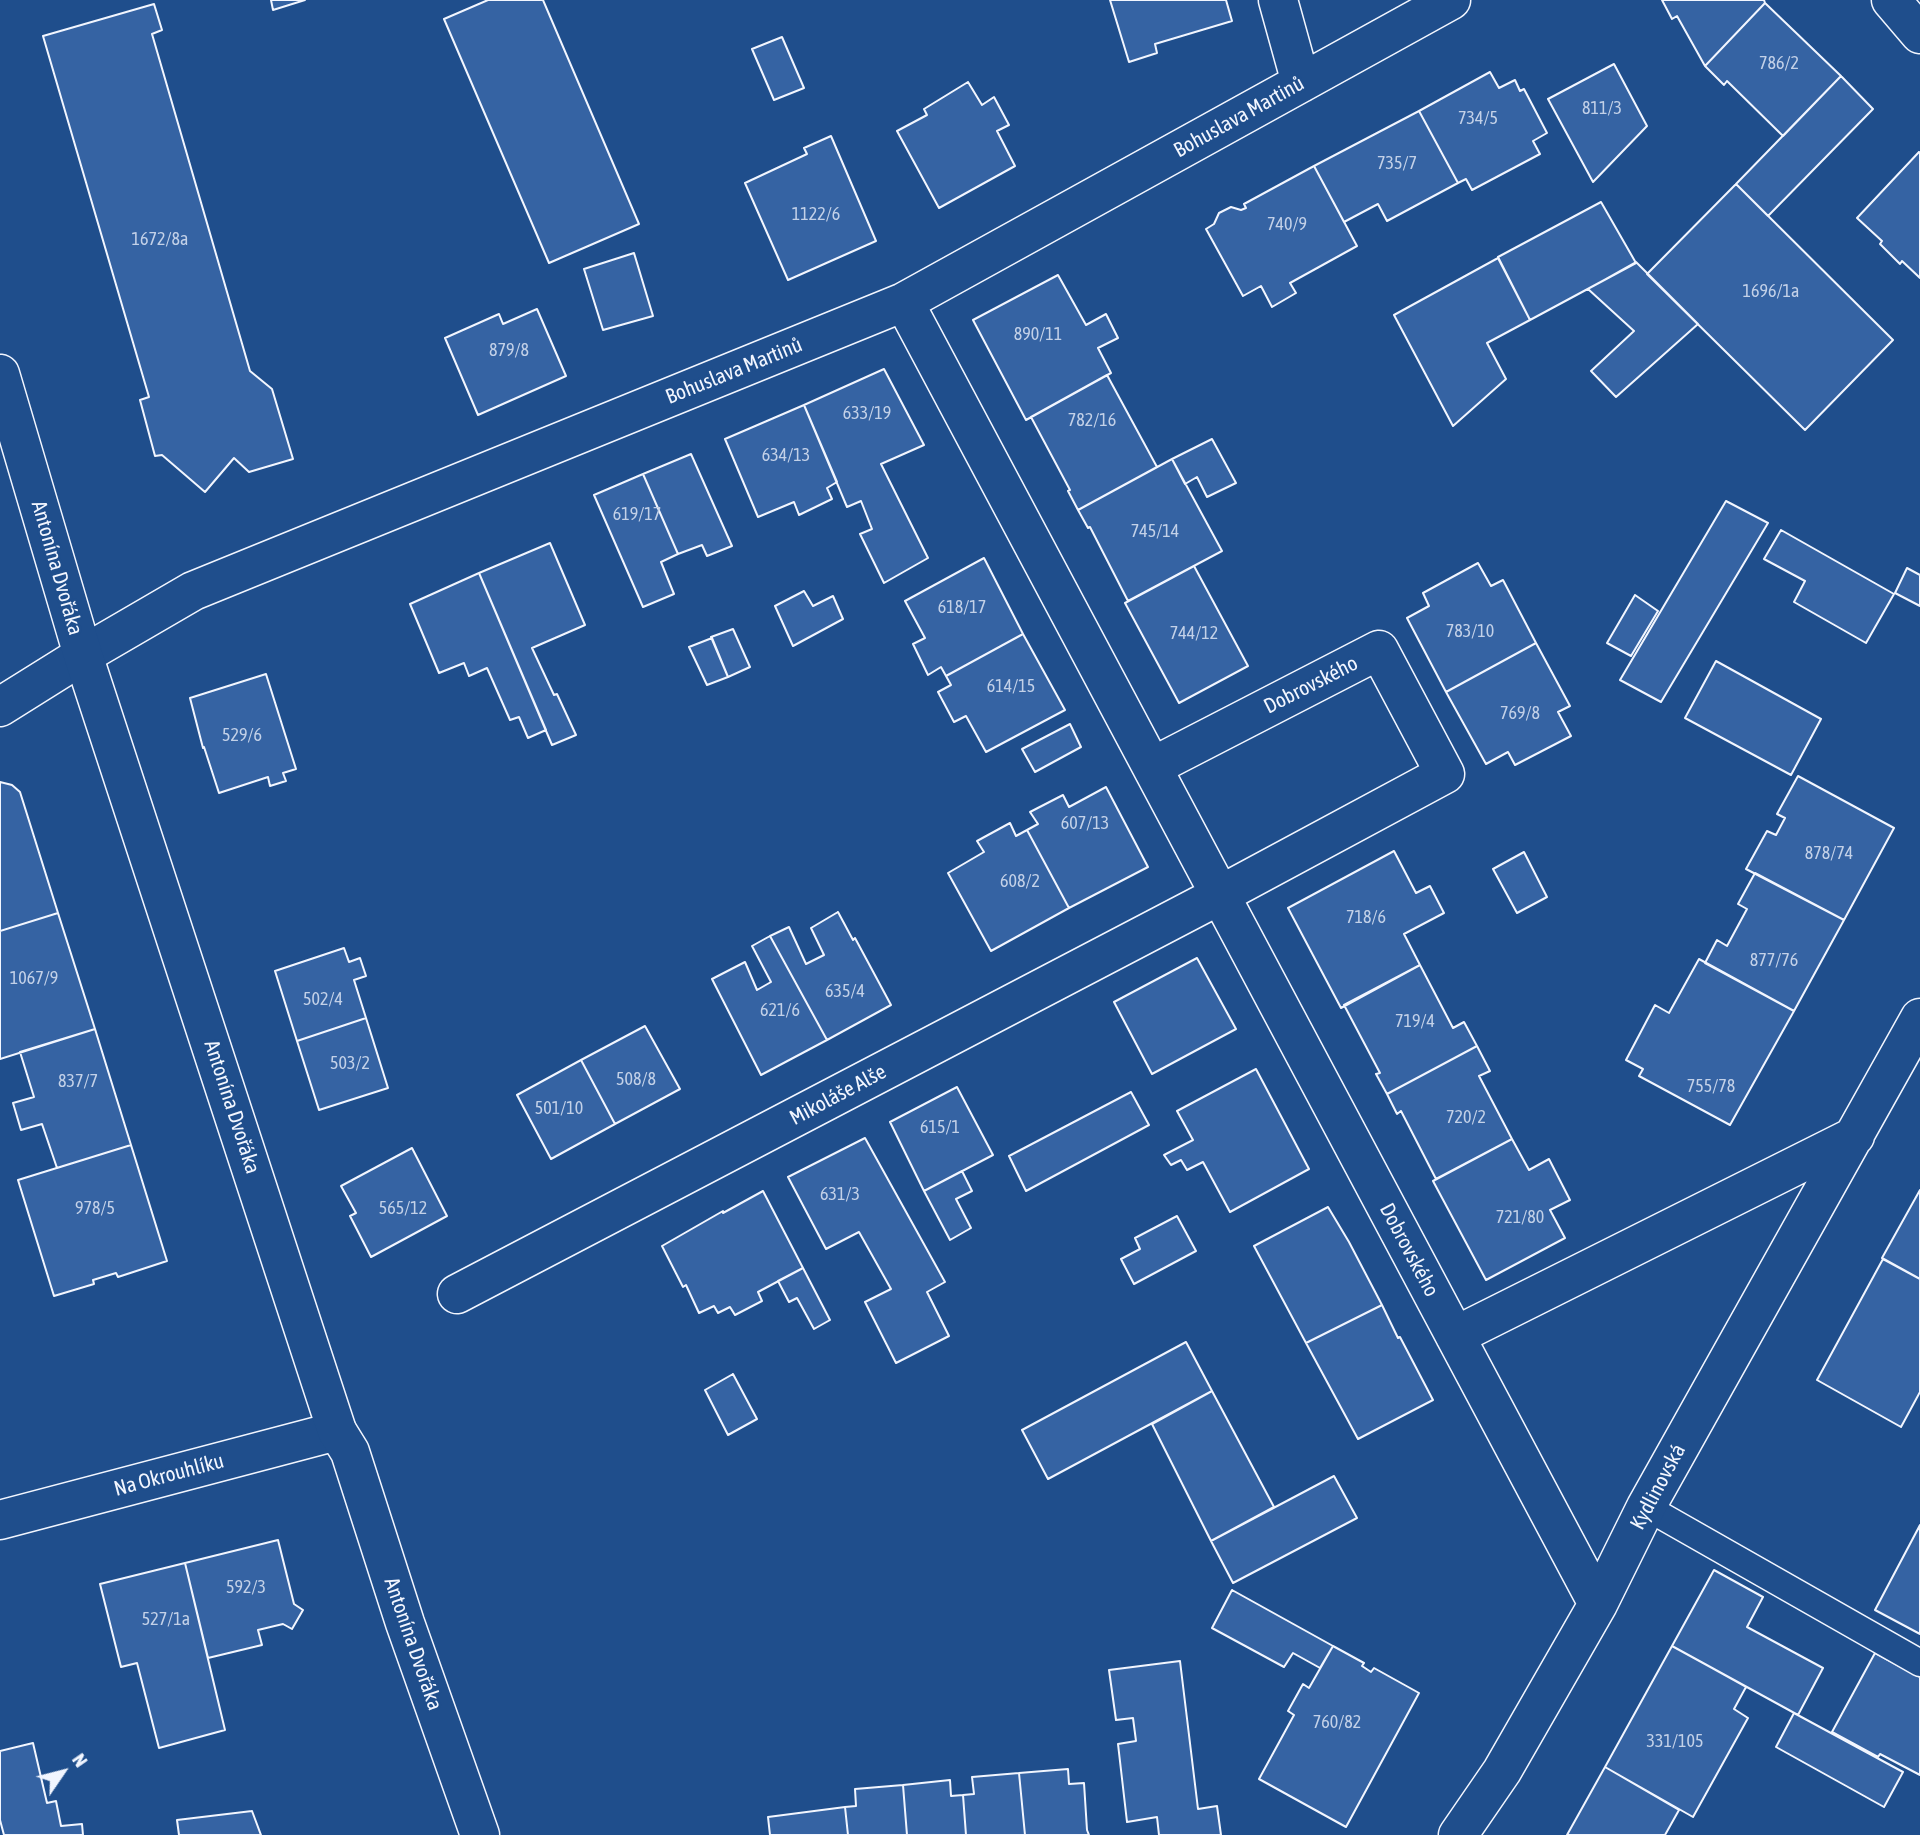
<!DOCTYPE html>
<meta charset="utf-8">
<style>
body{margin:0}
#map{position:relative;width:1920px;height:1835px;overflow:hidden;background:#1f4e8c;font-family:"Asap Condensed",sans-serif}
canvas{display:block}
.north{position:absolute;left:28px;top:1737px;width:70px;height:70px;-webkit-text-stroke:5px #1f4e8c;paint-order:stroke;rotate:55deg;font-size:19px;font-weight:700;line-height:28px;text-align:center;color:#f2f6ff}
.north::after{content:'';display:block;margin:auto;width:24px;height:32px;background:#f2f6ff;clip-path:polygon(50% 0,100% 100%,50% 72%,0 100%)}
</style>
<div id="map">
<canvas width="1920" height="1835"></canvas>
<div class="north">N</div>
</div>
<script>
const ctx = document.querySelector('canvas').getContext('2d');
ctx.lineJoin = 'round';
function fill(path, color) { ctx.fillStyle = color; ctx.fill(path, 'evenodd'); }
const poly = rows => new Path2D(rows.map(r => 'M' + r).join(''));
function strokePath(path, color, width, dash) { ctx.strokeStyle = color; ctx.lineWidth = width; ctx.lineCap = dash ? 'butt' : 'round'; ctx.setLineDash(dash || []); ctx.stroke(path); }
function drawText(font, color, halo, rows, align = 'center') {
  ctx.font = font + ' "Asap Condensed",sans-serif'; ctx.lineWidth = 5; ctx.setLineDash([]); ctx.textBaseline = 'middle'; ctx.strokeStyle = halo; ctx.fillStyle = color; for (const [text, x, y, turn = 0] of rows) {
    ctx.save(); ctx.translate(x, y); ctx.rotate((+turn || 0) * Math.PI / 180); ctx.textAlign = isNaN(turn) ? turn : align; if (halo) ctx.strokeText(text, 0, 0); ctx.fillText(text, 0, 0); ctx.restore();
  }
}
const building = poly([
 [271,0,305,0,273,10,271,0],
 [488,0,543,0,639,224,549,263,444,19,488,0],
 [1110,0,1226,0,1232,21,1155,44,1157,53,1129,62,1110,0],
 [1662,0,1764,0,1765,3,1705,66,1677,16,1672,19,1662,0],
 [1765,3,1841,76,1783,136,1727,81,1724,85,1705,66,1765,3],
 [154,4,162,30,152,34,250,371,272,389,293,459,249,472,234,458,205,492,162,455,155,456,140,400,149,397,43,36,154,4],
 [782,37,804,88,774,100,752,49,782,37],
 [1614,64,1647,126,1593,182,1548,99,1614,64],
 [1490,72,1499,88,1515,80,1520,91,1524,89,1547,133,1533,141,1540,154,1472,190,1466,179,1458,183,1419,111,1490,72],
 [1841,76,1873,109,1768,216,1736,184,1841,76],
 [968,82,982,105,994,97,1009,125,997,131,1015,166,939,208,897,131,927,115,924,109,968,82],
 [1419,111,1458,183,1387,221,1378,204,1344,222,1314,166,1419,111],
 [831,136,876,241,788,280,745,183,807,154,804,148,831,136],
 [1919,152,1920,153,1920,278,1902,261,1900,264,1880,244,1882,241,1857,218,1919,152],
 [1314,166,1357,246,1290,283,1296,293,1272,307,1261,286,1243,296,1206,229,1214,224,1219,213,1231,207,1241,210,1246,208,1244,204,1314,166],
 [1736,184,1893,340,1805,430,1647,274,1736,184],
 [1601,202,1636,263,1530,320,1498,257,1601,202],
 [634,253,653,316,603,330,584,269,634,253],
 [1498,258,1530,320,1487,343,1506,379,1453,426,1394,315,1498,258],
 [1636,262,1698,324,1616,397,1591,371,1634,331,1588,289,1636,262],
 [1058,275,1086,325,1106,314,1118,338,1098,348,1111,373,1026,420,973,320,1058,275],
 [537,309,566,376,478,415,445,338,499,314,503,324,537,309],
 [884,369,924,445,881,464,928,558,884,583,860,534,872,529,861,501,847,507,804,405,884,369],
 [1107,375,1157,467,1078,510,1068,491,1070,490,1031,417,1107,375],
 [804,405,837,482,827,488,832,499,799,515,794,502,758,517,725,439,804,405],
 [1212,439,1236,483,1207,497,1197,477,1185,484,1172,459,1212,439],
 [691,454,732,546,707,556,702,545,678,554,643,474,691,454],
 [1172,459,1222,551,1128,601,1090,527,1088,528,1078,510,1172,459],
 [643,474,678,554,661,562,674,594,643,607,594,495,643,474],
 [1726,501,1768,523,1661,702,1620,680,1726,501],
 [1781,530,1894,594,1866,643,1794,602,1805,581,1764,559,1781,530],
 [550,543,585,625,532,648,554,695,557,694,576,735,552,745,479,573,550,543],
 [984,558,1023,634,946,676,941,667,928,675,913,644,925,638,905,601,984,558],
 [1478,563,1491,586,1503,580,1536,643,1446,692,1407,618,1429,606,1423,593,1478,563],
 [1194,566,1248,666,1179,703,1125,603,1194,566],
 [1907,568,1920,575,1920,606,1895,593,1907,568],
 [479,573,546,730,528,738,519,717,510,720,487,668,469,676,464,663,439,673,410,604,479,573],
 [804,591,813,606,833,596,843,619,793,646,775,606,804,591],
 [1635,595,1658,611,1631,656,1607,643,1635,595],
 [733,629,750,667,728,677,711,637,733,629],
 [1023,634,1065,710,986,752,966,716,954,722,938,692,951,685,946,676,1023,634],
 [712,638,728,677,707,685,689,647,712,638],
 [1536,643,1570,706,1558,712,1571,736,1515,765,1508,752,1486,764,1446,692,1536,643],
 [1716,661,1821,719,1791,775,1685,718,1716,661],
 [266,674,296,769,283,773,286,781,270,786,268,777,219,793,204,747,203,748,190,698,266,674],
 [1070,724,1081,747,1035,772,1022,749,1070,724],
 [1798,776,1894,828,1844,920,1746,869,1767,831,1776,835,1785,818,1777,814,1798,776],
 [0,782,12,785,20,792,58,913,0,931,0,782],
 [1106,787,1148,867,1069,908,1027,830,1038,824,1030,812,1063,795,1069,807,1106,787],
 [1010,823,1016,836,1027,830,1069,908,991,951,948,873,984,852,977,841,1010,823],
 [1394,851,1416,893,1430,886,1444,913,1404,934,1420,965,1341,1008,1288,908,1394,851],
 [1524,852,1547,897,1517,913,1493,869,1524,852],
 [1755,873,1844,920,1794,1011,1705,963,1717,940,1727,946,1747,909,1738,904,1755,873],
 [838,912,853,940,855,938,891,1005,827,1040,770,936,789,927,806,964,824,955,811,928,838,912],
 [58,913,95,1029,0,1059,0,931,58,913],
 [770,936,827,1040,761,1075,712,979,745,962,757,990,771,982,752,946,770,936],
 [344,948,349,962,360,958,366,976,354,980,366,1018,297,1041,275,971,344,948],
 [1197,958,1236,1029,1152,1074,1114,1002,1197,958],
 [1699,959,1794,1011,1730,1125,1639,1076,1643,1069,1626,1060,1655,1005,1669,1013,1699,959],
 [1420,965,1453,1028,1464,1022,1477,1046,1387,1094,1376,1074,1380,1073,1344,1005,1420,965],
 [366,1018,388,1088,319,1110,297,1041,366,1018],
 [645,1026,680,1089,615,1124,581,1060,645,1026],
 [95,1029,131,1145,57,1168,42,1124,21,1130,13,1103,34,1097,20,1052,95,1029],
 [1477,1046,1490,1071,1479,1076,1512,1139,1436,1179,1401,1111,1397,1114,1387,1094,1477,1046],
 [581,1060,615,1124,551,1159,517,1095,581,1060],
 [1256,1069,1309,1169,1230,1212,1203,1162,1187,1170,1181,1160,1171,1165,1164,1155,1193,1140,1177,1111,1256,1069],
 [957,1087,993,1155,924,1191,890,1122,957,1087],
 [1131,1092,1149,1125,1026,1191,1009,1156,1131,1092],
 [865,1138,945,1282,927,1292,949,1336,896,1363,865,1302,891,1289,859,1232,826,1249,788,1177,865,1138],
 [1512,1139,1529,1170,1549,1159,1570,1200,1550,1210,1565,1238,1486,1280,1433,1181,1512,1139],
 [131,1145,167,1261,118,1277,116,1273,93,1280,94,1284,54,1296,18,1180,131,1145],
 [412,1148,447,1216,371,1257,350,1216,356,1213,341,1186,412,1148],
 [962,1171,972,1191,956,1199,971,1228,950,1240,924,1191,962,1171],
 [1920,1190,1920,1279,1882,1258,1920,1190],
 [763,1191,803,1268,758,1292,762,1301,735,1315,730,1307,718,1313,714,1306,699,1313,686,1285,683,1287,662,1246,723,1211,723,1213,763,1191],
 [1328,1207,1349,1242,1382,1305,1306,1343,1254,1246,1328,1207],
 [1177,1216,1196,1251,1134,1284,1121,1259,1140,1249,1135,1238,1177,1216],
 [1883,1259,1920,1279,1920,1392,1901,1427,1817,1380,1883,1259],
 [803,1268,830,1320,814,1329,797,1298,789,1302,778,1281,803,1268],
 [1382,1305,1398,1338,1400,1337,1433,1400,1358,1439,1306,1343,1382,1305],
 [1186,1342,1212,1391,1048,1479,1022,1430,1186,1342],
 [733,1374,757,1419,728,1435,705,1390,733,1374],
 [1212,1391,1274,1507,1211,1541,1152,1424,1212,1391],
 [1334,1476,1357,1518,1233,1583,1211,1541,1334,1476],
 [1920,1525,1920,1634,1875,1610,1920,1525],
 [278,1540,294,1604,303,1610,292,1629,283,1624,258,1630,262,1645,208,1658,185,1563,278,1540],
 [185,1563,225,1730,159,1748,137,1663,121,1667,100,1584,185,1563],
 [1714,1570,1763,1597,1747,1627,1823,1668,1798,1715,1672,1646,1714,1570],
 [1232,1590,1333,1646,1320,1668,1293,1653,1284,1667,1212,1628,1232,1590],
 [1333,1646,1364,1663,1362,1666,1371,1672,1374,1668,1419,1693,1346,1827,1259,1779,1294,1715,1288,1711,1303,1684,1309,1688,1333,1646],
 [1672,1646,1746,1687,1734,1709,1748,1718,1693,1817,1605,1767,1672,1646],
 [1875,1653,1920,1677,1920,1775,1880,1754,1878,1757,1832,1732,1875,1653],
 [1180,1661,1198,1809,1217,1806,1221,1835,1159,1835,1157,1817,1127,1822,1118,1744,1136,1741,1133,1718,1116,1720,1109,1670,1180,1661],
 [1794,1713,1903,1772,1884,1807,1776,1747,1794,1713],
 [33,1743,47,1803,56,1801,61,1826,82,1824,83,1835,4,1835,0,1820,0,1751,33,1743],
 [1605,1767,1679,1810,1665,1835,1567,1835,1605,1767],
 [1068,1769,1069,1784,1084,1783,1087,1830,1089,1835,1025,1835,1019,1773,1068,1769],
 [1019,1773,1025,1835,966,1835,963,1795,974,1794,972,1777,1019,1773],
 [950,1780,951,1796,963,1795,966,1835,907,1835,903,1785,950,1780],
 [903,1785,907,1835,848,1835,845,1807,856,1806,855,1789,903,1785],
 [845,1807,848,1835,770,1835,768,1817,845,1807],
 [252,1811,261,1835,179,1835,177,1820,252,1811]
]);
const lane = poly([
 [1646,1507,1920,1663]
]);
const street = poly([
 [1278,0,1301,83],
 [1891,0,1920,34],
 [904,302,1598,1604],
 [0,707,83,655,193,591,904,302,1451,0],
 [457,1294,1220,895,1445,774,1379,650,1152,767],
 [1455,1336,1855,1136],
 [0,1520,337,1431],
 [1458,1835,1502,1771,1598,1604,1646,1507,1920,1018]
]);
const primary = poly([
 [0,374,83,655,337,1431,350,1452,405,1623,480,1835]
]);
const numberNames = [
 ["786/2",1779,63],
 ["811/3",1602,108],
 ["734/5",1478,118],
 ["735/7",1397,163],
 ["1122/6",816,214],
 ["740/9",1287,224],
 ["1672/8a",160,239],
 ["1696/1a",1771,291],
 ["890/11",1038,334],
 ["879/8",509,350],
 ["633/19",867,413],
 ["782/16",1092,420],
 ["634/13",786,455],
 ["619/17",637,514],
 ["745/14",1155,531],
 ["618/17",962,607],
 ["783/10",1470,631],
 ["744/12",1194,633],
 ["614/15",1011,686],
 ["769/8",1520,713],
 ["529/6",242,735],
 ["607/13",1085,823],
 ["878/74",1829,853],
 ["608/2",1020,881],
 ["718/6",1366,917],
 ["877/76",1774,960],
 ["1067/9",34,978],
 ["635/4",845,991],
 ["502/4",323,999],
 ["621/6",780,1010],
 ["719/4",1415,1021],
 ["503/2",350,1063],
 ["508/8",636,1079],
 ["837/7",78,1081],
 ["755/78",1711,1086],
 ["501/10",559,1108],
 ["720/2",1466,1117],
 ["615/1",940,1127],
 ["631/3",840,1194],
 ["978/5",95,1208],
 ["565/12",403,1208],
 ["721/80",1520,1217],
 ["592/3",246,1587],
 ["527/1a",166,1619],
 ["760/82",1337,1722],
 ["331/105",1675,1741]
];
const streetNames = [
 ["Bohuslava Martinů",1239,117,-29],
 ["Bohuslava Martinů",734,371,-22],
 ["Antonína Dvořáka",57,568,74],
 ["Dobrovského",1311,685,-27],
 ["Mikoláše Alše",838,1095,-28],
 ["Antonína Dvořáka",232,1107,72],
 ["Dobrovského",1409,1250,62],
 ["Na Okrouhlíku",169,1475,-15],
 ["Kydlinovská",1658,1487,-62],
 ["Antonína Dvořáka",413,1644,71]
];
fill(building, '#3563a3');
strokePath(building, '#f2f6ff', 2);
strokePath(lane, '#f2f6ff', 29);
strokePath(street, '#f2f6ff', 41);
strokePath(primary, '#f2f6ff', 41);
strokePath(lane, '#1f4e8c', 26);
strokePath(street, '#1f4e8c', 38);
strokePath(primary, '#1f4e8c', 38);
drawText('18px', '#c3d1e8', null, numberNames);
drawText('21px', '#f2f6ff', '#1f4e8c', streetNames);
</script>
